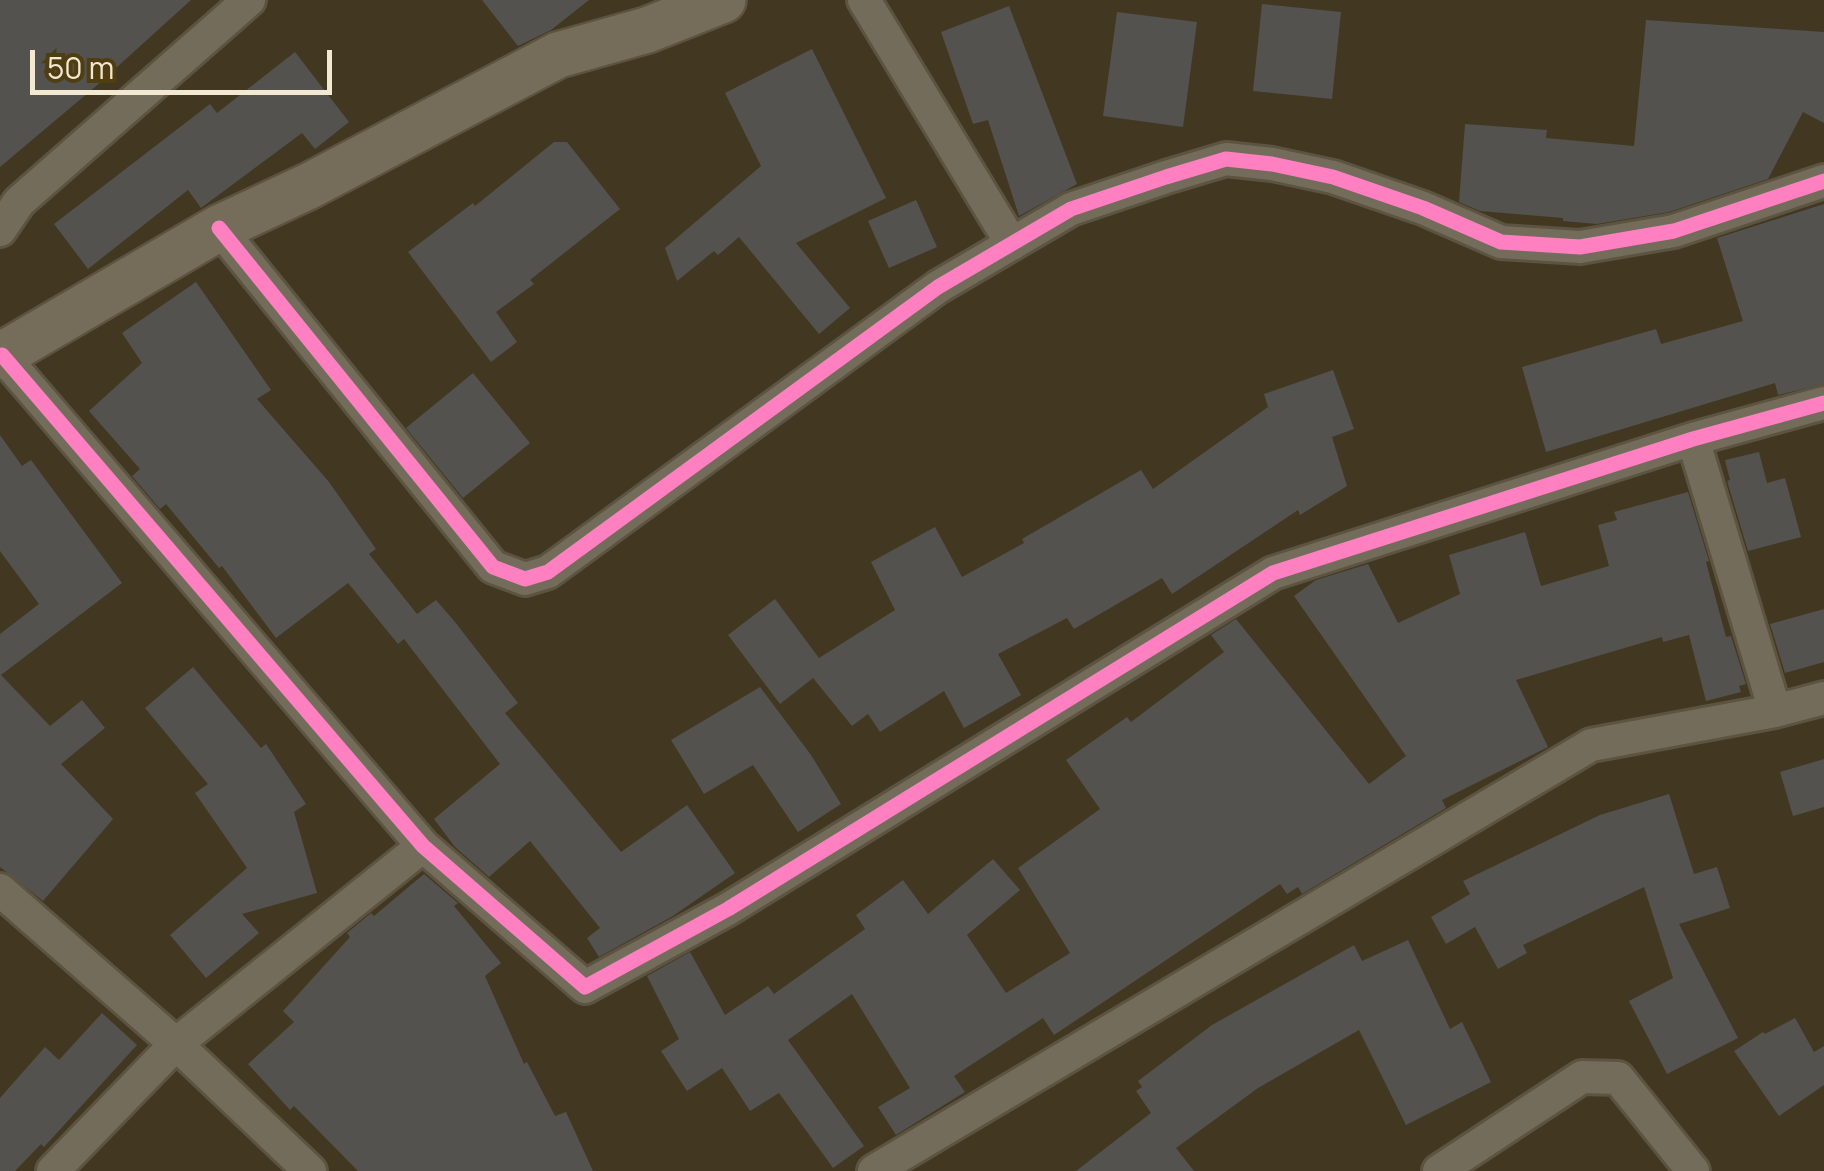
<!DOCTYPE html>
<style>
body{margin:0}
#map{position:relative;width:1824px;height:1171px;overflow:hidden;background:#423821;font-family:Manrope,sans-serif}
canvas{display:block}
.scale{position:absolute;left:30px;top:50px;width:302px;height:45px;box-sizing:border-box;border:5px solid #f3e8d2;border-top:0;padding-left:12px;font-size:30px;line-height:35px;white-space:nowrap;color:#f3e8d2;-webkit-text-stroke:8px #503e13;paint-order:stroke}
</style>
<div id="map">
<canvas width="1824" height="1171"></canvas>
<div class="scale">50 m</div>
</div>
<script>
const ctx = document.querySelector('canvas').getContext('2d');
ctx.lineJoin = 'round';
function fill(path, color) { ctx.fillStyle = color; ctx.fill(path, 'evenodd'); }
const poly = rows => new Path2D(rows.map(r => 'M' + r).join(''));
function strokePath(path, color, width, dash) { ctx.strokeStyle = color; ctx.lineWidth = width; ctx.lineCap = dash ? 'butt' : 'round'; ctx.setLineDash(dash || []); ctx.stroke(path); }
const building = poly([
 [0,0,191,0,95,87,0,167],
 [482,0,589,0,551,30,518,46],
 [1262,4,1341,12,1332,99,1253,91],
 [1009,6,1077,184,1019,216,988,120,973,124,941,32],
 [1117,12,1197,22,1183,127,1103,116],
 [1646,20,1824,32,1824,123,1803,112,1768,179,1669,212,1597,224,1563,221,1563,218,1480,211,1459,202,1465,124,1547,130,1546,138,1634,146],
 [812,49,886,198,796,243,850,308,819,334,739,237,718,255,714,251,677,281,665,248,761,166,725,93],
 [295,52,349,122,315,149,302,133,201,208,188,190,88,269,54,224,210,104,217,113],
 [554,142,567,142,620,209,530,280,534,284,496,312,517,342,491,362,408,252,473,203,475,206],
 [916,200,937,247,889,268,868,221],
 [1824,204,1824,384,1778,395,1775,383,1546,452,1522,367,1656,329,1661,344,1743,321,1717,238],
 [196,282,271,390,257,399,329,482,376,549,369,554,417,614,436,600,455,622,518,703,505,713,621,852,687,805,735,873,673,916,599,957,587,938,600,928,530,841,489,877,455,847,434,819,500,764,404,639,398,644,348,583,276,638,222,566,219,568,166,504,160,509,132,476,140,469,89,411,142,363,122,333],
 [1333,370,1354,429,1332,437,1347,486,1300,515,1298,510,1172,594,1162,578,1074,629,1067,618,998,654,1021,695,964,728,944,691,880,732,868,714,852,726,813,678,780,704,728,635,775,599,819,658,895,610,871,562,935,527,962,577,1024,543,1022,539,1141,470,1153,489,1268,407,1264,394],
 [473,373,530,443,463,498,406,428],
 [0,435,22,466,31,460,122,583,1,675,50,726,82,700,105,728,61,764,113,819,43,901,0,867,0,634,39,604,0,551],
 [1759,452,1767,483,1785,478,1801,537,1748,551,1727,481,1730,480,1725,460],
 [1688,492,1709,561,1706,562,1726,637,1731,636,1746,684,1739,686,1741,692,1706,701,1689,635,1663,642,1662,637,1516,680,1548,747,1442,800,1446,808,1302,894,1298,887,1287,894,1280,884,1054,1035,1043,1018,954,1076,965,1092,896,1135,878,1107,910,1088,852,994,788,1040,864,1146,833,1168,779,1093,750,1111,722,1068,687,1091,661,1051,679,1039,647,976,690,952,725,1015,768,986,774,994,865,929,856,915,903,880,928,914,993,859,1020,890,967,935,1006,993,1070,953,1018,868,1100,809,1066,760,1127,717,1131,722,1224,652,1211,635,1236,619,1369,784,1406,756,1294,596,1316,580,1368,564,1398,623,1460,594,1449,555,1525,532,1541,586,1609,566,1598,525,1617,520,1614,512],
 [1824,609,1824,662,1785,673,1770,624],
 [193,667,261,748,266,744,306,804,294,812,317,893,242,914,259,933,206,978,170,935,247,868,195,793,208,784,145,708],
 [760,687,811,755,841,804,798,832,753,765,704,794,671,740],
 [1824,759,1824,807,1793,816,1780,772],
 [1669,794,1694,874,1717,867,1730,908,1679,924,1738,1038,1667,1074,1629,1001,1673,978,1644,887,1523,945,1527,953,1498,969,1475,927,1446,944,1431,917,1470,894,1463,881,1600,815],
 [424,874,458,903,454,906,501,963,485,976,524,1064,527,1062,555,1116,566,1112,593,1171,358,1171,294,1106,290,1110,248,1064,294,1022,283,1011,350,937,347,933,371,913,374,916],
 [1408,940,1450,1029,1462,1022,1491,1082,1406,1125,1359,1030,1258,1088,1176,1148,1194,1171,1076,1171,1151,1113,1136,1091,1142,1087,1138,1081,1212,1025,1354,945,1362,961],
 [102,1013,137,1045,44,1147,41,1144,15,1171,0,1171,0,1098,45,1047,59,1060],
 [1795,1018,1814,1052,1824,1046,1824,1085,1779,1116,1734,1051,1763,1032,1765,1034]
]);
const street = poly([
 [864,0,1012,244],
 [219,228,493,567,525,579,548,572,938,287,1071,209,1166,177,1226,159,1272,164,1333,177,1423,208,1501,242,1580,247,1674,231,1824,181],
 [0,230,19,202,249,0],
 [2,355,423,846,585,987,728,909,1273,573,1693,439,1824,403],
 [1693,439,1775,711],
 [0,890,176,1044,310,1171],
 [53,1171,176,1044,423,846],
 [874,1171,1591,745,1775,711,1824,698],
 [1439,1171,1582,1077,1618,1078,1693,1171]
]);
const secondary = poly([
 [0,356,219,228,309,186,558,55,647,30,723,0]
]);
const cycleway = poly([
 [219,228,493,567,525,579,548,572,938,287,1071,209,1166,177,1226,159,1272,164,1333,177,1423,208,1501,242,1580,247,1674,231,1824,181],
 [2,355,423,846,585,987,728,909,1273,573,1693,439,1824,403]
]);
fill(building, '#53524e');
strokePath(street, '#5c5340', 38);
strokePath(secondary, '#5c5340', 50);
strokePath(street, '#736c5b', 32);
strokePath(secondary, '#756d59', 45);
strokePath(cycleway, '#ff80c0', 15);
</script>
